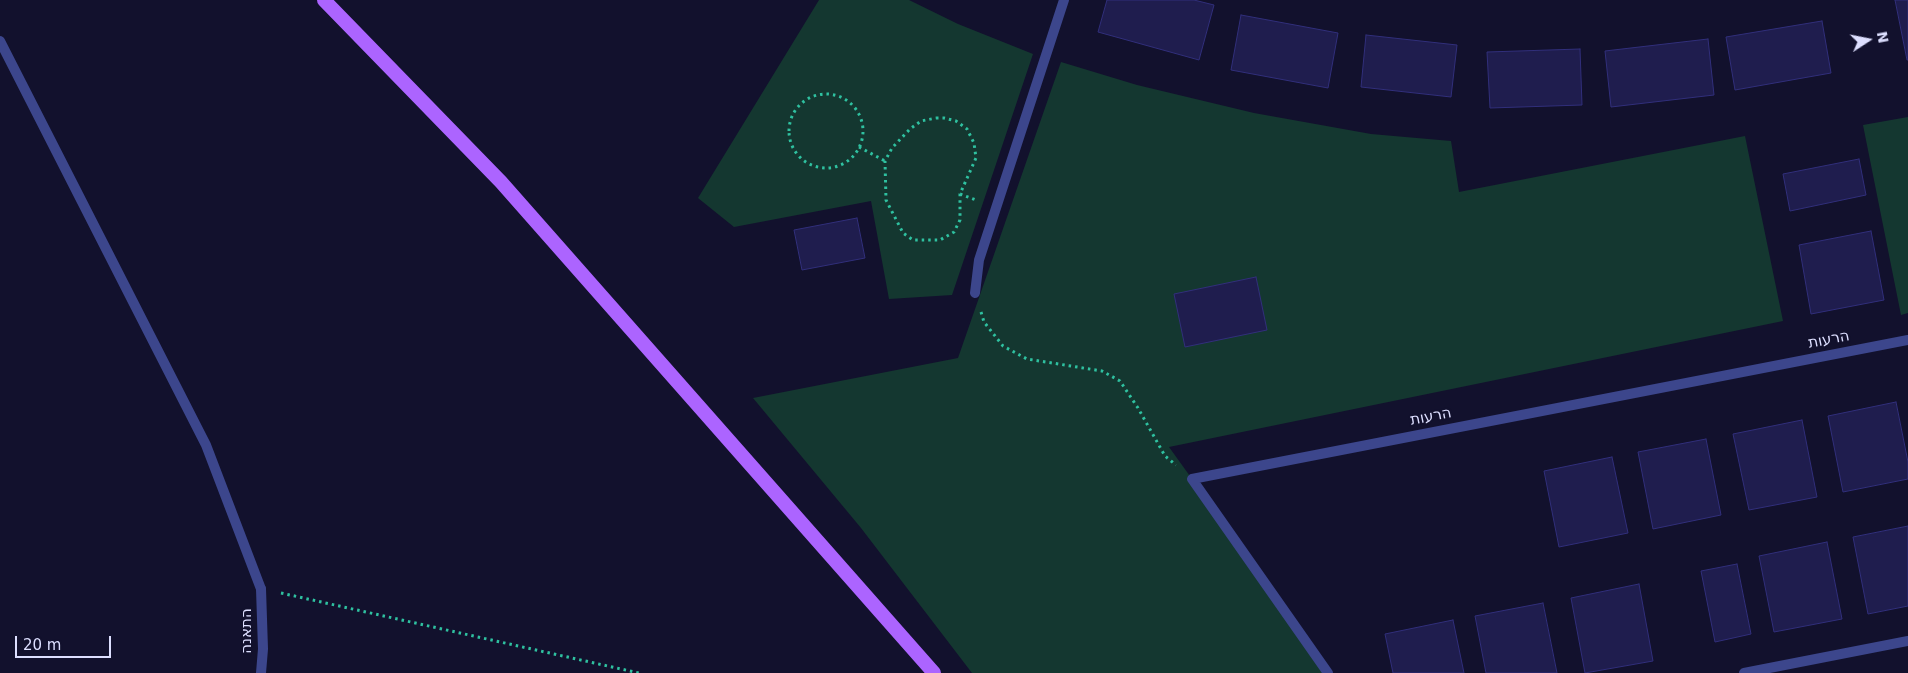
<!DOCTYPE html>
<meta charset="utf-8">
<style>
body{margin:0}
#map{position:relative;width:1908px;height:673px;overflow:hidden;background:#12112d;font-family:"DejaVu Sans",sans-serif}
canvas{display:block}
.north{position:absolute;left:1843px;top:15px;width:50px;height:50px;-webkit-text-stroke:4px #12112d;paint-order:stroke;rotate:79deg;font-size:14px;font-weight:700;line-height:20px;text-align:center;color:#dddfff}
.north::after{content:'';display:block;margin:auto;width:18px;height:22px;background:#dddfff;clip-path:polygon(50% 0,100% 100%,50% 72%,0 100%)}
.scale{position:absolute;left:15px;top:636px;width:96px;height:22px;box-sizing:border-box;border:2px solid #dddfff;border-top:0;padding-left:6px;font-size:15px;line-height:18px;white-space:nowrap;color:#dddfff;-webkit-text-stroke:4px #12112d;paint-order:stroke}
</style>
<div id="map">
<canvas width="1908" height="673"></canvas>
<div class="north">N</div>
<div class="scale">20 m</div>
</div>
<script>
const ctx = document.querySelector('canvas').getContext('2d');
ctx.lineJoin = 'round';
function fill(path, color) { ctx.fillStyle = color; ctx.fill(path, 'evenodd'); }
const poly = rows => new Path2D(rows.map(r => 'M' + r).join(''));
function strokePath(path, color, width, dash) { ctx.strokeStyle = color; ctx.lineWidth = width; ctx.lineCap = dash ? 'butt' : 'round'; ctx.setLineDash(dash || []); ctx.stroke(path); }
function drawText(font, color, halo, rows, align = 'center') {
  ctx.font = font + ' "DejaVu Sans","Noto Sans Hebrew",sans-serif'; ctx.lineWidth = 4; ctx.setLineDash([]); ctx.textBaseline = 'middle'; ctx.strokeStyle = halo; ctx.fillStyle = color; for (const [text, x, y, turn = 0] of rows) {
    ctx.save(); ctx.translate(x, y); ctx.rotate((+turn || 0) * Math.PI / 180); ctx.textAlign = isNaN(turn) ? turn : align; if (halo) ctx.strokeText(text, 0, 0); ctx.fillText(text, 0, 0); ctx.restore();
  }
}
const green = poly([
 [819,0,909,0,958,24,1033,54,952,295,889,299,871,201,734,227,698,198],
 [1061,62,1137,85,1254,113,1371,134,1451,141,1459,192,1745,136,1783,321,1169,447,1332,673,972,673,861,528,753,398,958,358],
 [1908,117,1908,313,1901,315,1863,125]
]);
const building = poly([
 [1107,0,1194,0,1214,5,1199,60,1098,32,1107,0],
 [1895,0,1908,0,1908,60,1907,60,1895,0],
 [1241,15,1338,33,1328,88,1231,70,1241,15],
 [1822,21,1831,73,1735,90,1726,37,1822,21],
 [1366,35,1457,45,1451,97,1361,87,1366,35],
 [1708,39,1714,95,1611,107,1605,51,1708,39],
 [1580,49,1582,105,1490,108,1487,52,1580,49],
 [1859,159,1866,195,1790,211,1783,174,1859,159],
 [857,218,865,258,802,270,794,230,857,218],
 [1871,231,1884,300,1811,314,1799,245,1871,231],
 [1256,277,1267,330,1185,347,1174,294,1256,277],
 [1896,402,1908,462,1908,479,1843,492,1828,416,1896,402],
 [1802,420,1817,497,1749,510,1733,434,1802,420],
 [1706,439,1721,515,1653,529,1638,452,1706,439],
 [1612,457,1628,533,1559,547,1544,471,1612,457],
 [1908,526,1908,606,1868,614,1853,537,1908,526],
 [1827,542,1842,619,1774,632,1759,556,1827,542],
 [1737,564,1751,634,1715,642,1701,571,1737,564],
 [1639,584,1653,661,1585,673,1571,598,1639,584],
 [1543,603,1557,673,1486,673,1475,616,1543,603],
 [1453,620,1464,673,1393,673,1385,634,1453,620]
]);
const path = poly([
 '789 131a37 37 0 1 1 74 0a37 37 0 1 1-74 0Z',
 [936,118,944,118,956,121,967,129,974,143,976,158,960,194,960,220,954,232,940,240,913,240,903,233,886,200,885,161,892,148,910,129,921,121,936,118],
 [859,147,885,161],
 [960,194,976,200],
 [981,312,984,322,1003,346,1027,359,1102,371,1120,381,1138,408,1165,456,1176,465],
 [281,593,639,673]
]);
const service = poly([
 [0,41,206,445,261,589],
 [975,293,979,260,1064,0]
]);
const minor = poly([
 [261,673,263,649,261,589],
 [1328,673,1192,479,1908,340],
 [1744,673,1908,641]
]);
const primary = poly([
 [324,0,501,182,934,673]
]);
const streetNames = [
 ["הרעות",1829,340,-11],
 ["הרעות",1431,417,-11],
 ["התאנה",247,631,-90]
];
fill(green, '#143730');
fill(building, '#1f1d4e');
strokePath(building, '#312f7b', 1);
strokePath(path, '#2fc1a0', 3, [2.5, 4]);
strokePath(service, '#3c468c', 10);
strokePath(minor, '#3c468c', 10);
strokePath(primary, '#ac64ff', 14);
drawText('15px', '#dddfff', '#12112d', streetNames);
</script>
